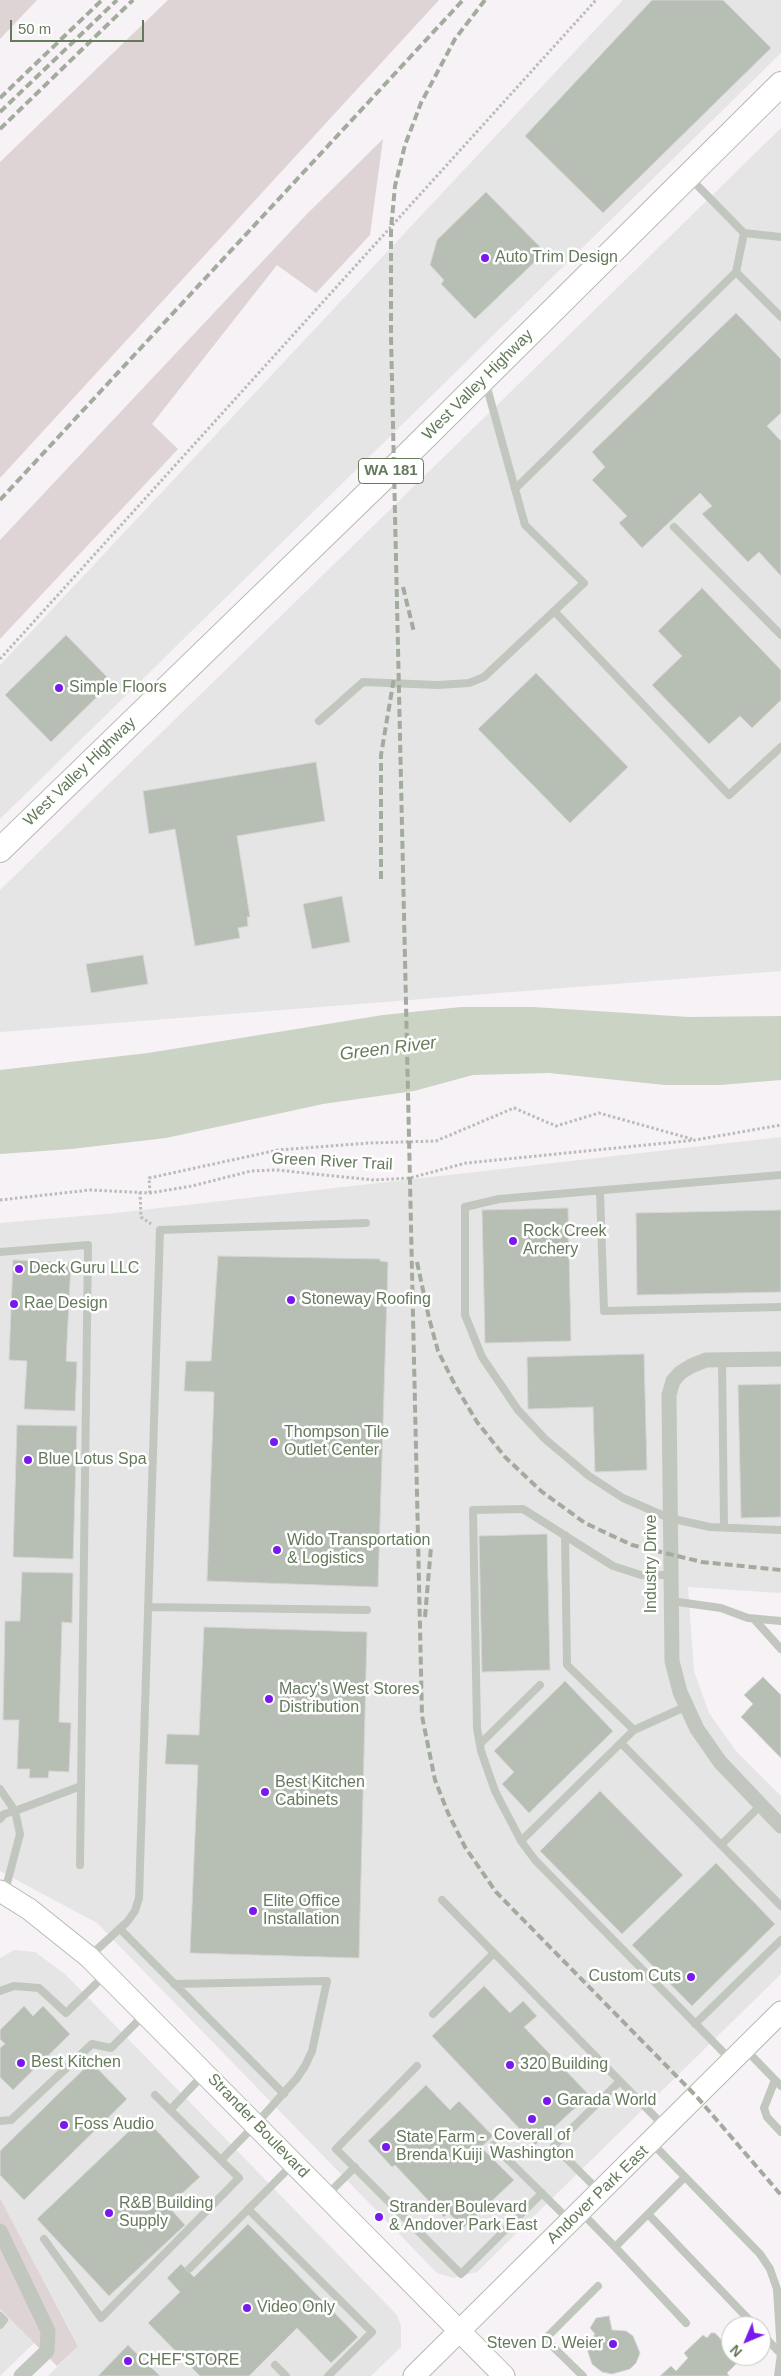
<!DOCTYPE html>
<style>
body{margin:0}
#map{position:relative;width:781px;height:2376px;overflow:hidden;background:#f6f2f5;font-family:Helvetica,sans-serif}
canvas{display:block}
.north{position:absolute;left:721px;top:2316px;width:50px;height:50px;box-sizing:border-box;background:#fff;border:1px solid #c1c9bd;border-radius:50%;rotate:225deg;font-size:14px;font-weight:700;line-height:20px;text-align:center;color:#65795b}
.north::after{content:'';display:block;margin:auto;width:18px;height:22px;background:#7a19ef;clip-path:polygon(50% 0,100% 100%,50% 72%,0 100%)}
.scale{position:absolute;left:10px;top:20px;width:134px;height:22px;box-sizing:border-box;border:2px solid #65795b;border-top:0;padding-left:6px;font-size:15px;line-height:18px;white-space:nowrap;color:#65795b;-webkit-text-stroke:4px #fff;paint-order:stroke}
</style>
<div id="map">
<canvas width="781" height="2376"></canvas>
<div class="north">N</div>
<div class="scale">50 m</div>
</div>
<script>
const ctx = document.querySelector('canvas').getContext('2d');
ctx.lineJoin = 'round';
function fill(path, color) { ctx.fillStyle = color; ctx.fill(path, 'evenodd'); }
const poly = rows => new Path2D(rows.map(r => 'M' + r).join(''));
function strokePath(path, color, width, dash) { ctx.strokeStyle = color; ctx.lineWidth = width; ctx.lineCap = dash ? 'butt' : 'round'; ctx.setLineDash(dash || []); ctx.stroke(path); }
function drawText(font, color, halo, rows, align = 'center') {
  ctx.font = font + ' Helvetica,sans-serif'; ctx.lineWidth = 5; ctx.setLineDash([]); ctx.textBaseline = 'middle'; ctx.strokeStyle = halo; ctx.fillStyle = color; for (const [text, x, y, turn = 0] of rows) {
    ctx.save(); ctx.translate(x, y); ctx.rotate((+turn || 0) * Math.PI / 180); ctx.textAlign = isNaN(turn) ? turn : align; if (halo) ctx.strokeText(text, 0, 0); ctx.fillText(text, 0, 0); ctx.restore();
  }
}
const built = poly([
 [623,0,781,0,781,53,0,819,0,665],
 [781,128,781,971,0,1032,0,890],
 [781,1137,781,1593,688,1587,694,1671,709,1713,736,1751,781,1796,781,1974,477,2272,453,2278,437,2273,97,1923,0,1871,0,1223,116,1213],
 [14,1950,35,1952,65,1974,397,2315,401,2326,401,2347,371,2376,48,2376,78,2345,0,2198,0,1958],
 [0,2309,34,2343,0,2376]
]);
const green = poly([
 [0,0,37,0,0,39],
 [168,0,439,0,0,478,0,162],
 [383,139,370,235,316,293,277,265,152,424,178,449,0,639,0,540,307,214],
 [0,2198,78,2346,57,2366,0,2309]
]);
const water = poly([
 [461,1007,533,1007,689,1017,781,1016,781,1080,720,1085,665,1085,549,1073,473,1075,414,1091,323,1104,166,1138,71,1149,0,1154,0,1070,148,1053,383,1015]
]);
const building = poly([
 [652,0,723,0,771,48,603,213,525,136,652,0],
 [486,192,545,252,475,319,441,284,444,280,430,265,437,240,486,192],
 [736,313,781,359,781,413,767,426,781,441,781,576,759,552,748,562,702,514,712,506,700,493,642,548,619,523,627,516,592,480,605,467,592,452,736,313],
 [702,588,781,670,781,700,752,728,740,716,709,744,652,685,682,656,658,631,702,588],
 [66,635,112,682,51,742,5,695,66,635],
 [536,673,628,767,570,823,478,729,536,673],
 [316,762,325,821,237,836,250,917,247,917,248,926,238,928,240,938,195,946,175,829,149,834,143,791,316,762],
 [342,896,350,942,312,949,303,904,342,896],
 [143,955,148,984,91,993,86,964,143,955],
 [568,1208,571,1341,485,1343,482,1210,568,1208],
 [781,1210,781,1292,637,1295,636,1213,781,1210],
 [218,1256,380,1259,380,1261,388,1262,378,1587,207,1581,214,1392,184,1391,186,1361,211,1361,218,1256],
 [13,1260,71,1263,66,1361,77,1362,75,1411,24,1409,27,1361,9,1360,13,1260],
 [644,1354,647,1470,595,1472,593,1407,528,1409,527,1357,644,1354],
 [781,1384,781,1517,741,1518,738,1385,781,1384],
 [17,1425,77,1426,73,1559,13,1557,17,1425],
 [547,1534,550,1670,482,1672,479,1536,547,1534],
 [22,1572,73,1573,72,1623,62,1622,59,1722,71,1723,69,1772,49,1771,48,1778,29,1778,30,1769,17,1769,19,1720,3,1720,5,1621,20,1621,22,1572],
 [204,1627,367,1632,359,1958,190,1953,198,1765,165,1764,167,1734,199,1735,204,1627],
 [763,1677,781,1695,781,1758,741,1717,753,1704,744,1695,763,1677],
 [565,1681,613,1731,529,1813,502,1784,514,1772,494,1751,565,1681],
 [600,1791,683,1875,622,1934,540,1851,600,1791],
 [716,1863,775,1924,692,2006,632,1945,716,1863],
 [484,1986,510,2013,523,2001,537,2016,524,2027,589,2095,535,2145,432,2036,484,1986],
 [24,2006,33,2016,43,2006,70,2034,13,2090,0,2077,0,2048,5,2044,0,2039,0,2030,24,2006],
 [91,2062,127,2099,24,2200,0,2175,0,2151,91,2062],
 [426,2085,450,2110,459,2101,493,2136,481,2147,514,2180,463,2228,448,2212,444,2217,395,2165,392,2167,368,2141,426,2085],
 [144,2117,200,2177,168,2206,185,2225,109,2296,37,2219,144,2117],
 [248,2224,358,2337,331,2363,297,2328,249,2376,200,2376,148,2323,180,2292,167,2278,181,2264,194,2277,248,2224],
 [609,2316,612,2330,626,2331,633,2336,640,2353,636,2363,630,2369,612,2374,602,2372,592,2364,586,2346,595,2334,590,2328,596,2318,609,2316],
 [711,2333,715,2333,731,2350,731,2356,734,2356,738,2362,727,2373,729,2376,660,2376,671,2366,676,2371,688,2358,684,2353,703,2335,707,2338,711,2333],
 [128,2345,160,2376,98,2376,128,2345]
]);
const path = poly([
 [0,659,596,0],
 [140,1192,141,1217,151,1224],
 [150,1193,149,1178,278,1150,369,1143,436,1141,514,1108,556,1126,599,1113,692,1139],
 [0,1200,90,1190,150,1193,192,1186,251,1171,276,1170,374,1180,410,1178,466,1163,695,1140,781,1125]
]);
const lane = poly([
 [691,179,744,233],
 [736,272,744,233,781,237],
 [515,489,736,272,781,317],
 [674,527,781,635],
 [555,612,729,795,781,747],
 [319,721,363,682,438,685,469,683,484,677,584,583,525,525,486,384],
 [781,1175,499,1199,465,1207,465,1315,482,1357,518,1410,545,1439,589,1476,623,1498,669,1518,710,1527,781,1530],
 [600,1191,604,1311,781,1307],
 [0,1252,88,1245,80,1865],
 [722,1360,724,1527],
 [565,1535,567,1665,634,1730],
 [669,1575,641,1575,613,1566,523,1509,473,1510,477,1728,481,1751,495,1791,521,1841,535,1860,731,2060],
 [671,1601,721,1608,748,1618,781,1621],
 [148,1607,367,1610],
 [754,1619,781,1649],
 [621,1743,781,1906],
 [480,1744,540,1685],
 [0,1789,15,1811,81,1786],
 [0,1819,4,1814,15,1811,20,1834,5,1891],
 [521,1841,634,1730,687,1706],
 [721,1845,761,1805],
 [442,1900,665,2127],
 [120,1929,284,2094],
 [91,1955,127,1922,135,1911,139,1898,160,1230,366,1223],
 [174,1984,327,1981,312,2051,305,2066,297,2078,256,2124,221,2160],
 [0,1991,14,1986,39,1988,66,2013,105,1975],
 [433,2014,494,1953],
 [695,2024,781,1940],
 [746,2050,781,2086],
 [417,2066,336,2149,461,2274,542,2193],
 [775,2080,764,2108,767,2117,781,2132],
 [170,2110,203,2075],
 [0,2121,11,2120,92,2044,111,2048,144,2015],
 [652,2143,760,2254,770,2269,777,2289,781,2353],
 [493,2145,569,2220],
 [685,2177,648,2214,755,2326],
 [599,2191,554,2146,620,2081],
 [326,2196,355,2167],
 [248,2209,372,2332,328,2376],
 [581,2212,615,2247],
 [648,2214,615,2247,686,2323],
 [44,2239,101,2318,239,2178,155,2095],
 [189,2269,292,2165],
 [0,2316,4,2320,0,2325],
 [761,2333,781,2354],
 [275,2365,286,2376],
 [583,2376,545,2339,598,2286],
 [778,2376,781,2354]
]);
const street = poly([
 [781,1359,706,1360,691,1366,680,1373,673,1381,669,1395,672,1661,680,1692,697,1729,720,1762,781,1826],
 [0,2231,48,2331,47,2351,21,2376]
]);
const secondary = poly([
 [0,1891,29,1909,89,1957,504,2376],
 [414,2376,781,2012]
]);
const primary = poly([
 [0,850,395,467,781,84]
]);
const rail = poly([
 [485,0,455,39,421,103,405,145,395,186,391,229,391,336,422,1716,435,1780,448,1813,465,1847,496,1892,697,2097,781,2195],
 [0,98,102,0],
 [0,112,117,0],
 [0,129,133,0],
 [0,500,463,0],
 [403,587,414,632],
 [381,879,381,755,394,678],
 [417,1262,429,1318,438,1351,455,1385,477,1422,505,1457,541,1491,585,1523,632,1545,702,1562,781,1570],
 [425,1617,431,1547]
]);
const markers = [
 [485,258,5,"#7a19ef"],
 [59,688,5,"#7a19ef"],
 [513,1241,5,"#7a19ef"],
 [19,1269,5,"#7a19ef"],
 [291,1300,5,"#7a19ef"],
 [14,1304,5,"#7a19ef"],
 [274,1442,5,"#7a19ef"],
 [28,1460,5,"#7a19ef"],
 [277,1550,5,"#7a19ef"],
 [269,1699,5,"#7a19ef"],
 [265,1792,5,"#7a19ef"],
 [253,1911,5,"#7a19ef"],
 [691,1977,5,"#7a19ef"],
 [21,2063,5,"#7a19ef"],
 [510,2065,5,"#7a19ef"],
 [547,2101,5,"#7a19ef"],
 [532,2119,5,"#7a19ef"],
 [64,2125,5,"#7a19ef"],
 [386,2147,5,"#7a19ef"],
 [109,2213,5,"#7a19ef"],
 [379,2217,5,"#7a19ef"],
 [247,2308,5,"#7a19ef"],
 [613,2344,5,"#7a19ef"],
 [128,2361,5,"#7a19ef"]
];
const shields = [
 [391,471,65]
];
const shieldNames = [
 ["WA 181",391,471]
];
const poiNames = [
 ["Auto Trim Design",495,258],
 ["Simple Floors",69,688],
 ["Rock Creek",523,1232],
 ["Archery",523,1250],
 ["Deck Guru LLC",29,1269],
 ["Stoneway Roofing",301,1300],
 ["Rae Design",24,1304],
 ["Thompson Tile",284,1433],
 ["Outlet Center",284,1451],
 ["Blue Lotus Spa",38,1460],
 ["Wido Transportation",287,1541],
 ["& Logistics",287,1559],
 ["Macy's West Stores",279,1690],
 ["Distribution",279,1708],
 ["Best Kitchen",275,1783],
 ["Cabinets",275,1801],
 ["Elite Office",263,1902],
 ["Installation",263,1920],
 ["Custom Cuts",681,1977,"right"],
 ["Best Kitchen",31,2063],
 ["320 Building",520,2065],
 ["Garada World",557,2101],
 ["Foss Audio",74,2125],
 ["Coverall of",532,2136,"center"],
 ["Washington",532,2154,"center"],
 ["State Farm -",396,2138],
 ["Brenda Kuiji",396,2156],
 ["R&B Building",119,2204],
 ["Supply",119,2222],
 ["Strander Boulevard",389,2208],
 ["& Andover Park East",389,2226],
 ["Video Only",257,2308],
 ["Steven D. Weier",603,2344,"right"],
 ["CHEF'STORE",138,2361]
];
const streetNames = [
 ["West Valley Highway",478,385,-45],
 ["West Valley Highway",80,772,-44],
 ["Green River Trail",332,1162,3],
 ["Industry Drive",652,1564,-90],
 ["Strander Boulevard",258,2126,46],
 ["Andover Park East",598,2195,-44]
];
const waterNames = [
 ["Green River",388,1049,-7]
];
fill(built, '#e6e5e6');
fill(green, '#ded3d5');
fill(water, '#cbd3c5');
fill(building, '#b7beb3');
strokePath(building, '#d7d5d7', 1);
strokePath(secondary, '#b4bcb0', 23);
strokePath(primary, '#b3baaf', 26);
strokePath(path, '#b8bdb6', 3, [2.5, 2.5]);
strokePath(lane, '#c1c7be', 8);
strokePath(street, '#c1c7be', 15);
strokePath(secondary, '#fff', 21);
strokePath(primary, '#fff', 24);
strokePath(rail, '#a2ab9d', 4, [8, 4]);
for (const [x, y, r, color] of markers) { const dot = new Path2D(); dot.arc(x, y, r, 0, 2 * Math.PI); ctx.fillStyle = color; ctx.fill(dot); strokePath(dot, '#fff', 2); }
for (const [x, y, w] of shields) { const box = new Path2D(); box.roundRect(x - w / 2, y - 12.5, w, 25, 4); ctx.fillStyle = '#fff'; ctx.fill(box); strokePath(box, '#65795b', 1); }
drawText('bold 15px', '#65795b', null, shieldNames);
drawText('16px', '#65795b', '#fff', poiNames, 'left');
drawText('16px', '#65795b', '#fff', streetNames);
drawText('italic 18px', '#6a7b5a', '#fff', waterNames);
</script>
